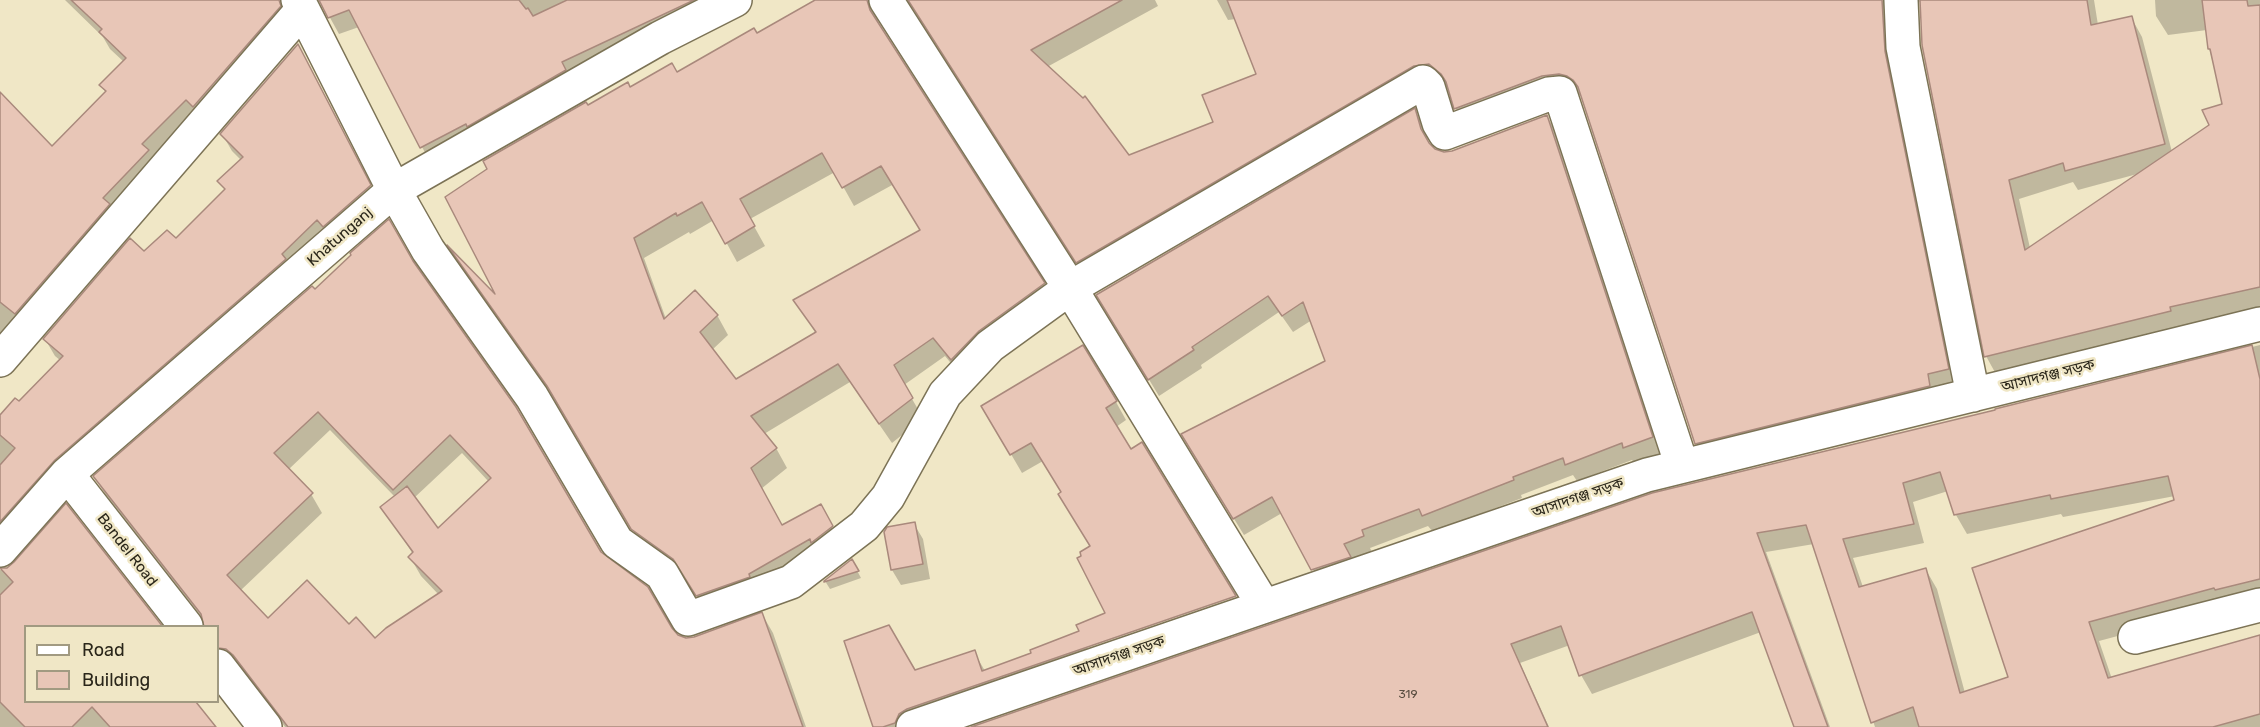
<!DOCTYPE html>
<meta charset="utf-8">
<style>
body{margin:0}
#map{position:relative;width:2260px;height:727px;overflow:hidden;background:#f0e7c6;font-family:Rubik,sans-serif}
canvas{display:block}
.legend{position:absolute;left:24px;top:625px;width:195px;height:78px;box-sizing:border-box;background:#f0e7c6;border:2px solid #a19a81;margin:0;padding:8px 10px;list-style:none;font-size:18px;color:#2a261a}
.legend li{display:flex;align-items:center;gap:12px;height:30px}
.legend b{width:30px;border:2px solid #a19a81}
</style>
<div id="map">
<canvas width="2260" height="727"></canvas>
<ul class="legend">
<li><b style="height:8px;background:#fff"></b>Road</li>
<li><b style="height:16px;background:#e8c6b7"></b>Building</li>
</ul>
</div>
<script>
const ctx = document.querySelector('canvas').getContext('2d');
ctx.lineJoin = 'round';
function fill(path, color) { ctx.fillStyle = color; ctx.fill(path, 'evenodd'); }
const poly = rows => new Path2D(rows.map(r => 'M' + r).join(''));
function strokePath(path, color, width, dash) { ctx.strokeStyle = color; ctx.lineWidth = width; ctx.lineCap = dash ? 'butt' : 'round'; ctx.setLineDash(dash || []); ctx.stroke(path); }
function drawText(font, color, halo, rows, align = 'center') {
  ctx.font = font + ' Rubik,"Noto Sans Bengali",sans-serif'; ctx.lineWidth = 5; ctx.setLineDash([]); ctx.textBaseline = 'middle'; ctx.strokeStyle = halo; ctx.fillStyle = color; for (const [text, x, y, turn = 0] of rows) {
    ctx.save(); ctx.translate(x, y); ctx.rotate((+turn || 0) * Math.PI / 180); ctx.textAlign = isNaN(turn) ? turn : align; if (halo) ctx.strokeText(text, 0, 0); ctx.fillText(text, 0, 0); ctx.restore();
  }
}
const shadow = poly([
 [65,0,299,0,0,355,0,94,52,148,106,93,101,86,124,62,110,49,103,37],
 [317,0,733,0,431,164,359,27,339,34,323,5],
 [818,0,1155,0,1158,6,1047,67,1129,156,1215,123,1258,74,1236,19,1228,20,1217,0,2094,0,2098,25,2131,17,2142,37,2172,152,2211,126,2224,105,2209,48,2207,30,2168,35,2156,16,2155,0,2260,0,2260,309,2180,327,2181,331,1997,376,1986,356,1921,2,1911,0,1959,388,1707,463,1696,443,1583,97,1579,95,1571,93,1467,128,1456,109,1450,90,1441,83,1088,281,915,9,907,2,880,12,878,22,1055,303,963,378,945,356,904,385,923,418,892,443,850,382,764,434,776,448,787,468,761,489,782,527,820,506,843,546,709,615,686,579,644,549,560,406,455,254,499,300,588,107,630,89,677,74,756,35],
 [835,172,854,206,894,184,921,231,796,300,816,334,736,381,712,350,728,335,717,315,666,319,644,258,689,232,690,234,714,220,737,262,765,246,750,219],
 [2141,173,2030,248,2019,199,2073,182,2078,190],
 [307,62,379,203,0,549,0,417,19,404,61,361,55,356,45,339,144,253,176,240,225,190,219,181,241,160,232,151,222,134],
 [1414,110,1424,127,1430,146,1435,150,1443,153,1452,152,1547,116,1557,134,1662,455,1635,465,1632,460,1577,481,1573,475,1521,495,1522,498,1433,532,1428,526,1370,548,1373,554,1323,587,1282,513,1244,535,1193,452,1327,361,1312,320,1293,332,1279,312,1201,365,1202,368,1159,396,1108,312],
 [412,263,600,552,676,636,685,639,695,638,762,614,773,633,806,727,285,727,246,674,238,668,218,671,218,626,206,624,106,496,95,477,315,291],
 [330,430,395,497,382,507,413,554,410,557,421,576,439,595,375,640,349,626,268,620,240,591,322,513,311,494,288,470],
 [462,453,489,482,438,531,414,498],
 [2260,345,2260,600,2226,607,2099,641,2112,679,2260,637,2260,727,1875,727,1814,544,1766,552,1830,727,1796,727,1761,632,1592,694,1581,675,1570,645,1520,663,1549,727,975,727,1997,410],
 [1948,491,1956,515,1967,534,2061,514,2063,517,2175,496,2176,501,2010,678,1965,693,1937,589,1926,570,1863,587,1853,558,1924,543,1913,502],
 [1116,402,1126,420,1116,427,1234,595,1087,646,1087,649,1235,598,1246,616,921,727,875,727,914,672,974,652,985,671,1033,654,1081,632,1107,614,1092,547,1063,493,1043,461,1022,473,983,406],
 [914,524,923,539,930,579,901,585,892,570,885,532],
 [852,561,861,578,830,589,825,581],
 [15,564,26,626,26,702,194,702,214,727,0,727,0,570,7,569]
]);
const building = poly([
 [71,0,279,0,281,6,193,107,186,100,142,144,149,150,103,198,110,204,15,314,0,302,0,92,52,146,106,91,99,85,126,58,99,32,102,29,71,0],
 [319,0,519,0,526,9,528,8,533,16,567,0,694,0,562,62,566,70,467,127,466,124,420,148,349,10,328,18,319,0],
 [815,0,867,0,870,10,1045,283,979,331,951,360,933,338,894,365,913,398,879,424,838,364,751,416,777,448,751,468,782,525,821,504,833,526,811,543,810,539,749,574,750,577,696,596,673,559,631,529,547,386,447,245,495,294,445,197,487,169,483,161,586,102,588,105,628,82,630,87,672,63,677,72,754,28,757,33,815,0],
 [822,153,842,188,881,166,920,230,793,300,816,332,736,379,700,332,718,315,695,290,664,319,634,238,676,213,677,216,702,202,725,244,755,226,740,199,822,153],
 [908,0,1122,0,1031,50,1083,98,1085,96,1129,155,1213,122,1202,95,1256,74,1227,0,1882,0,1885,51,1949,369,1928,374,1930,386,1695,444,1578,87,1573,80,1567,76,1559,74,1542,76,1454,109,1446,82,1441,74,1429,64,1414,66,1076,263,908,0],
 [1920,0,2087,0,2091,25,2132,16,2165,144,2065,171,2063,163,2009,180,2025,250,2209,125,2202,110,2222,104,2210,49,2208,49,2202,0,2247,0,2248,6,2260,5,2260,287,2170,307,2171,311,1984,357,1922,45,1920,0],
 [298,44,371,185,323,227,317,220,282,254,286,259,55,460,0,522,0,465,15,448,0,435,0,415,15,398,19,401,63,356,43,339,130,238,144,251,167,230,176,238,225,189,217,181,243,157,220,134,298,44],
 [1415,108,1421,129,1429,143,1435,149,1444,152,1452,151,1547,115,1653,437,1623,448,1622,443,1565,465,1563,458,1513,477,1514,480,1422,516,1419,509,1362,530,1364,536,1344,544,1351,557,1311,570,1272,497,1233,519,1181,434,1325,361,1303,302,1282,316,1268,296,1192,347,1194,350,1148,380,1096,295,1415,108],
 [389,219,413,261,516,407,601,552,648,587,672,628,678,635,686,638,694,637,762,612,803,727,288,727,233,655,226,649,218,648,218,627,204,627,201,614,93,476,312,286,315,289,351,255,350,253,389,219],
 [318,412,393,490,450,435,491,478,438,528,407,486,380,507,413,552,408,557,442,591,386,628,375,638,356,617,349,624,307,580,268,618,227,575,313,493,274,453,318,412],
 [1083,345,1117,401,1106,408,1131,449,1142,442,1236,596,907,709,899,714,895,723,883,727,873,727,844,641,889,625,915,670,975,650,982,671,1031,653,1030,650,1079,631,1076,625,1105,613,1077,558,1081,556,1080,552,1090,546,1058,494,1061,492,1031,443,1010,455,981,406,1083,345],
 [2252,345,2260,379,2260,579,2215,590,2214,588,2089,622,2108,678,2260,635,2260,714,2213,727,1919,727,1913,707,1871,723,1806,525,1757,533,1828,727,1794,727,1752,612,1579,676,1561,626,1511,644,1548,727,971,727,1652,493,1995,410,1995,409,2252,345],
 [1940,472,1954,515,2050,495,2051,499,2168,476,2174,500,1972,568,2008,677,1960,693,1926,568,1859,587,1843,539,1914,524,1903,483,1940,472],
 [66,503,163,627,26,627,26,702,196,702,216,727,110,727,92,707,72,727,25,727,0,702,0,595,13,582,0,568,7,568,14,562,66,503],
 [915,522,923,564,891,570,884,532,887,527,915,522],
 [852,559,859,571,824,582,824,581,852,559]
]);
const minor = poly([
 [298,0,394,190,428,250,532,397,617,542,662,574,688,619,791,582,864,526,888,497,945,394,990,346,1070,288,1423,82,1428,87,1439,123,1445,133,1549,94,1560,93,1682,466],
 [886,0,1070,288,1264,606],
 [1901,0,1903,47,1973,395],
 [0,360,302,10],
 [67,474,186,626],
 [0,550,67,474,394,190,660,38,735,0],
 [2135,637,2260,605],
 [218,666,265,727],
 [913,727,1647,475,2260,324]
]);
const numberNames = [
 ["319",1408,695]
];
const streetNames = [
 ["Khatunganj",340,237,-41],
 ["আসাদগঞ্জ সড়ক",2048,376,-14],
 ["আসাদগঞ্জ সড়ক",1578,498,-19],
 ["Bandel Road",127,550,52],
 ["আসাদগঞ্জ সড়ক",1119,656,-19]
];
fill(shadow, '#0003');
fill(building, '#e8c6b7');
strokePath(building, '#a9897c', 1.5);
strokePath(minor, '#7c7356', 36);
strokePath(minor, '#fff', 33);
drawText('12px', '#5a4e41', null, numberNames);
drawText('15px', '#2a261a', '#f0e7c6', streetNames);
</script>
